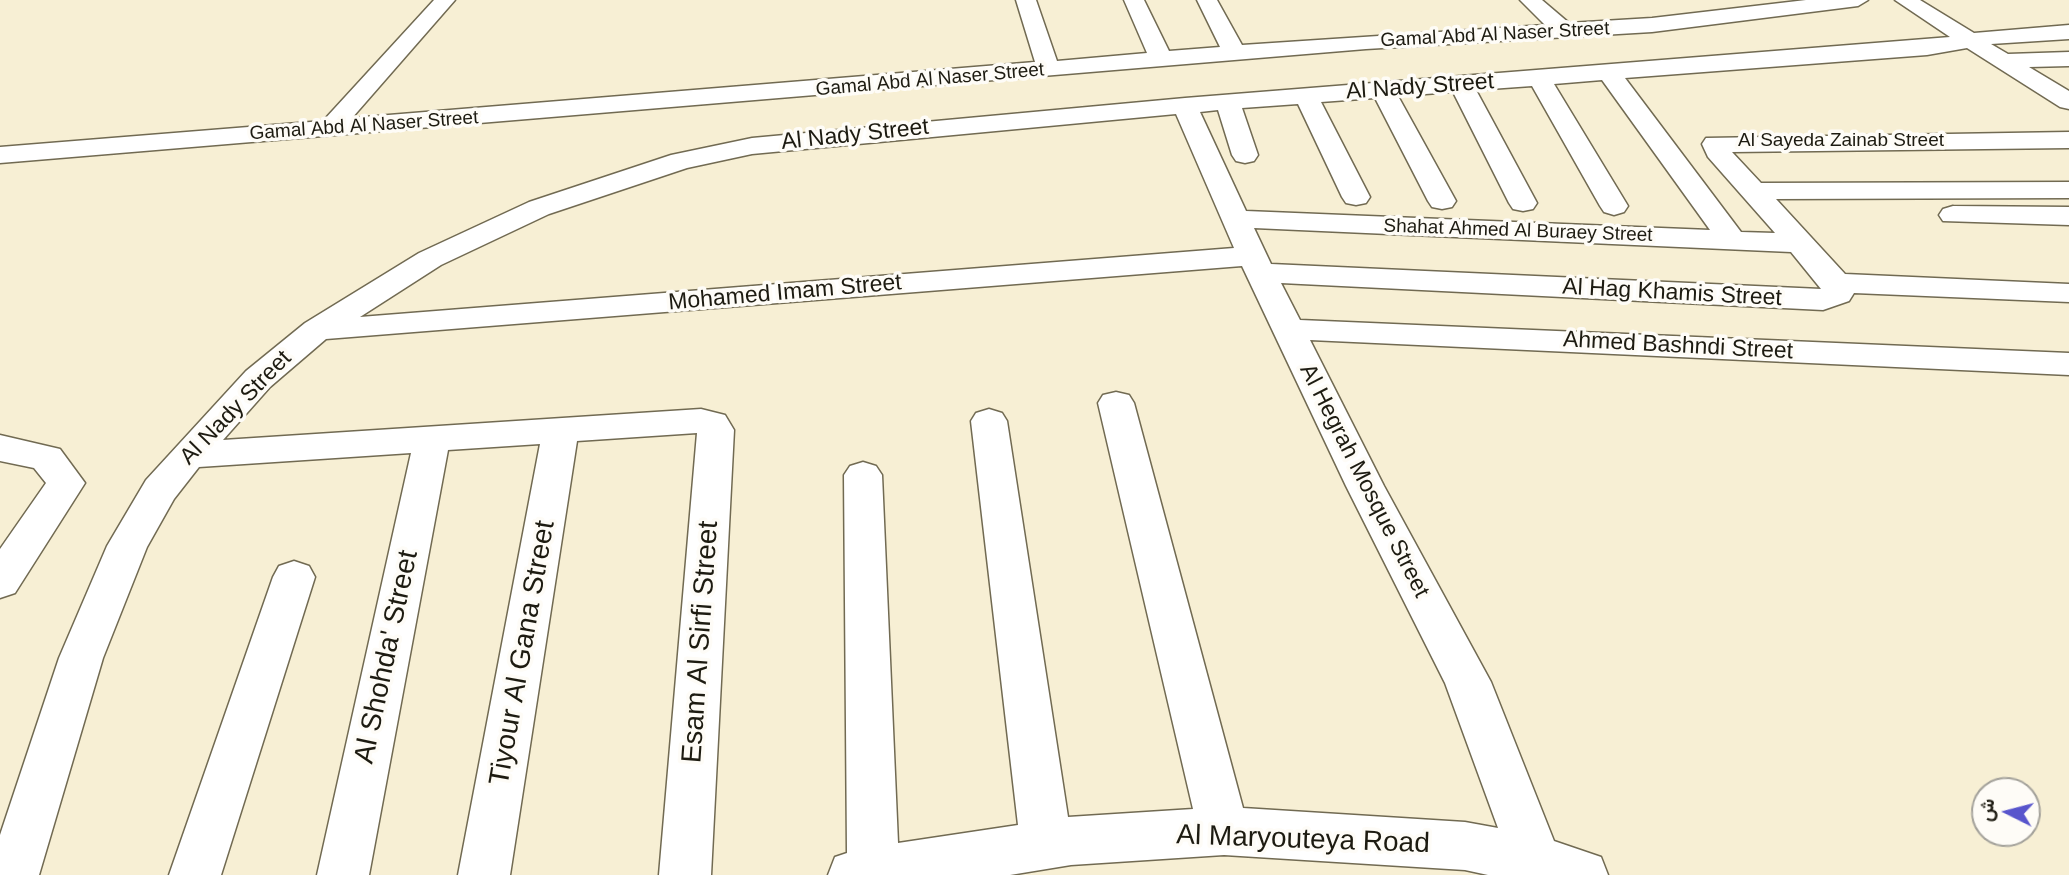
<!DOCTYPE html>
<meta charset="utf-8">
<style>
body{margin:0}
#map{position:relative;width:2069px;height:875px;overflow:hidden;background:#f7efd4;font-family:Arial,Vazirmatn,sans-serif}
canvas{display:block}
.north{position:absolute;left:1971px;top:777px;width:70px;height:70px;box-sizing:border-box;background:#fefcf7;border:2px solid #a4a29b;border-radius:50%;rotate:276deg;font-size:19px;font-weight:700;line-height:28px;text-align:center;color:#1d1b11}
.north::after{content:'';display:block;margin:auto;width:24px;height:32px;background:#5855cc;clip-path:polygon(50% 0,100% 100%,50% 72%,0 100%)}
</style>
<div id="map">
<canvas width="2069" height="875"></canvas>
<div class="north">ش</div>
</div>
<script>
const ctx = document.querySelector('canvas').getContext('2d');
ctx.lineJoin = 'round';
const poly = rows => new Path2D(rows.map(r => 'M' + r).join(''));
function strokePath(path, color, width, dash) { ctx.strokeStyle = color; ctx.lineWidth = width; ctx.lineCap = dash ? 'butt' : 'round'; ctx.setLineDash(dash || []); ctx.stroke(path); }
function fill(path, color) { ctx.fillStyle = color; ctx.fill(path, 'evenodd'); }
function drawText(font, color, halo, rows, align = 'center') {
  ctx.font = font + ' Arial,sans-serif'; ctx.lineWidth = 7; ctx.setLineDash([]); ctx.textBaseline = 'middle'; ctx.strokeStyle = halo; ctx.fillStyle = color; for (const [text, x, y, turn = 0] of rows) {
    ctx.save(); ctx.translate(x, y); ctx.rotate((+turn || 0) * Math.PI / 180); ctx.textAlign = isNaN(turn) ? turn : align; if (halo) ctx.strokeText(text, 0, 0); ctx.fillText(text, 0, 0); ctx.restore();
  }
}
const minor = poly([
 [434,0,455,0,352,118,1035,62,1016,0,1036,0,1057,61,1147,53,1124,0,1144,0,1169,51,1220,47,1197,0,1217,0,1242,45,1545,25,1520,0,1542,0,1569,23,1652,18,1806,0,1868,0,1858,6,1652,32,1366,49,0,163,0,147,323,121,434,0],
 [1895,0,1920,0,1974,33,2069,25,2069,39,1991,44,2008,54,2069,52,2069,66,2029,67,2069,91,2069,109,2060,107,1967,48,1927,55,1625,78,1741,232,1775,233,1708,157,1702,144,1706,138,2069,132,2069,148,1732,152,1761,183,2069,182,2069,198,1776,199,1845,274,2069,284,2069,302,1854,293,1849,301,1823,310,1281,283,1300,320,2069,353,2069,375,1310,340,1384,486,1491,682,1554,841,1601,857,1608,875,1488,875,1465,870,1224,855,1071,865,1010,875,828,875,835,857,847,853,844,475,850,466,863,462,876,466,882,475,898,843,1018,825,971,421,976,413,989,409,1002,413,1007,421,1068,817,1193,809,1098,403,1103,395,1116,392,1129,395,1134,403,1243,808,1465,822,1498,828,1445,683,1346,486,1242,266,326,339,270,387,223,440,701,409,725,415,734,430,711,875,659,875,697,433,577,441,510,875,458,875,540,444,448,450,369,875,317,875,411,453,199,467,174,499,147,547,103,658,39,875,0,875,0,835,59,658,107,546,146,480,246,371,305,323,419,253,529,202,671,155,752,138,1185,98,1950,37,1895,0],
 [1602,80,1710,230,1246,211,1200,112,1218,110,1232,155,1236,161,1245,163,1254,161,1258,155,1242,108,1298,104,1342,197,1346,203,1356,205,1366,203,1370,197,1321,102,1375,98,1428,201,1432,207,1442,209,1452,207,1456,201,1398,96,1453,92,1509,203,1513,209,1523,211,1533,209,1537,203,1476,90,1532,86,1600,206,1604,212,1614,215,1624,212,1628,206,1554,84,1602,80],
 [1176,114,1234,248,360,317,441,265,549,214,687,168,752,154,1176,114],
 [1254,228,1791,252,1821,289,1271,264,1254,228],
 [1953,206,2069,207,2069,225,1943,221,1939,215,1943,209,1953,206],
 [0,435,60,449,85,483,15,593,0,598,0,549,46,483,34,468,0,461,0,435],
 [294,561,309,566,315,577,221,875,169,875,273,577,279,566,294,561]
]);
const farStreetnames = [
 ["Gamal Abd Al Naser Street",1495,35,-3],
 ["Gamal Abd Al Naser Street",930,80,-5],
 ["Gamal Abd Al Naser Street",364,126,-4],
 ["Al Sayeda Zainab Street",1841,141],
 ["Shahat Ahmed Al Buraey Street",1518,231,2]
];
const streetNames = [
 ["Al Nady Street",1420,87,-4],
 ["Al Nady Street",855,135,-6],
 ["Mohamed Imam Street",785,293,-5],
 ["Al Hag Khamis Street",1672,293,3],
 ["Ahmed Bashndi Street",1678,346,3],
 ["Al Nady Street",236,408,-46],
 ["Al Hegrah Mosque Street",1364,481,63]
];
const nearStreetnames = [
 ["Esam Al Sirfi Street",701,642,-86],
 ["Tiyour Al Gana Street",523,653,-80],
 ["Al Shohda' Street",387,657,-78],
 ["Al Maryouteya Road",1303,840,2]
];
strokePath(minor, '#716a52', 3);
fill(minor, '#fff');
drawText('19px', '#1d1b11', '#fefcf7', farStreetnames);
drawText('23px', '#1d1b11', '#fefcf7', streetNames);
drawText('28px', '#1d1b11', '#fefcf7', nearStreetnames);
</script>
